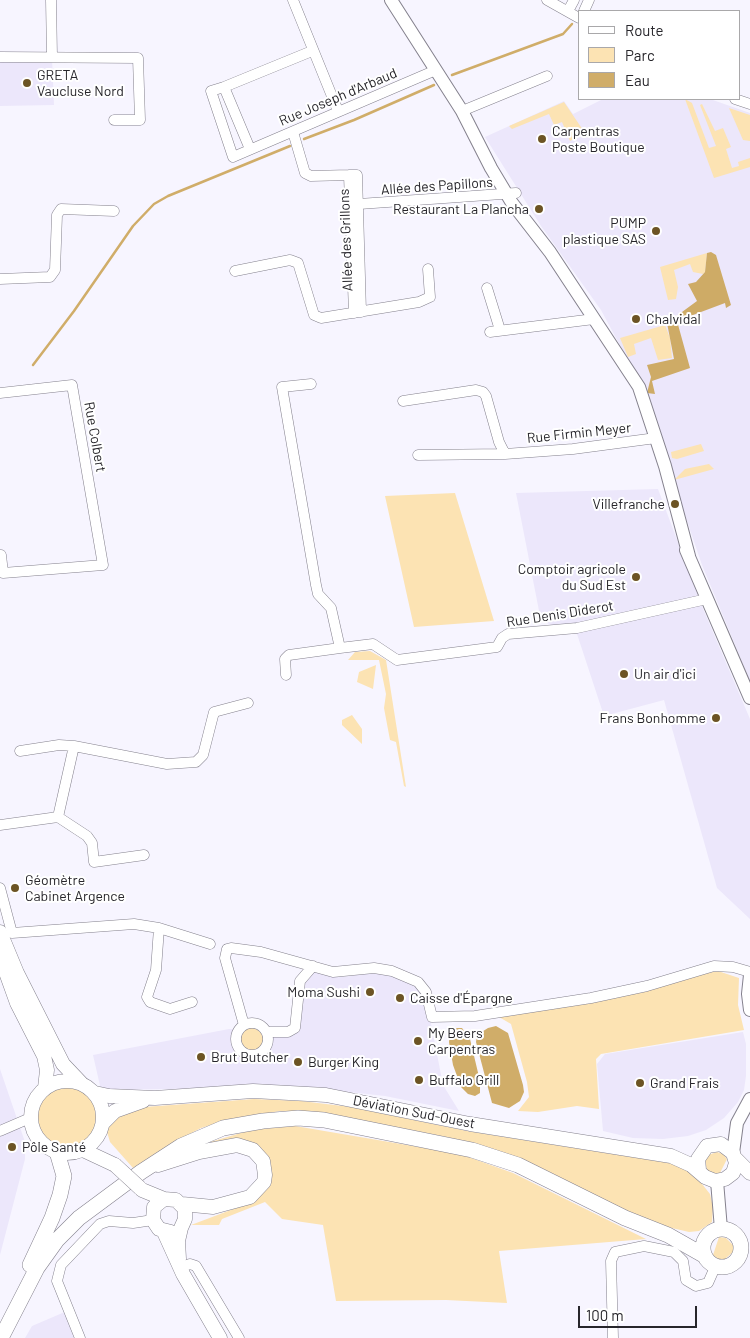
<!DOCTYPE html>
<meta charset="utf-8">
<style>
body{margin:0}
#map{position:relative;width:750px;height:1338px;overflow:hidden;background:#f7f5ff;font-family:Barlow,sans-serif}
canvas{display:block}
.legend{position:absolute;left:578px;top:10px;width:162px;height:90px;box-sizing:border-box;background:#fff;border:1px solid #a9a8aa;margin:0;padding:6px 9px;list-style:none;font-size:15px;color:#27262b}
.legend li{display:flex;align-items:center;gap:10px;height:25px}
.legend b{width:25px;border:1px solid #a9a8aa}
.scale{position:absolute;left:578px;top:1306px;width:119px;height:22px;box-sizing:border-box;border:2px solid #27262b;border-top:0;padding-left:6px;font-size:15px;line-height:18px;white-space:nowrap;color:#27262b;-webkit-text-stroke:4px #fff;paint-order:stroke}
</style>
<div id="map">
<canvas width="750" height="1338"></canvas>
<ul class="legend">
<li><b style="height:6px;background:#fff"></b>Route</li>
<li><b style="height:14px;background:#fce3b3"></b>Parc</li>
<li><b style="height:14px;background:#d0ad69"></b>Eau</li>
</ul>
<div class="scale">100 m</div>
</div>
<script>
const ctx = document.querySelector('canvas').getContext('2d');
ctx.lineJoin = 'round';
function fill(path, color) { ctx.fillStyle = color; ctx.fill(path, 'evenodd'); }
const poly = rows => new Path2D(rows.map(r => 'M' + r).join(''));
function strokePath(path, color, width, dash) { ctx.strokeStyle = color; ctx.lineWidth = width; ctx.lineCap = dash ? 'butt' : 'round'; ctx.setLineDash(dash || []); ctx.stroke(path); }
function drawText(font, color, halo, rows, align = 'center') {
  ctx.font = font + ' Barlow,sans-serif'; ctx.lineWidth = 4; ctx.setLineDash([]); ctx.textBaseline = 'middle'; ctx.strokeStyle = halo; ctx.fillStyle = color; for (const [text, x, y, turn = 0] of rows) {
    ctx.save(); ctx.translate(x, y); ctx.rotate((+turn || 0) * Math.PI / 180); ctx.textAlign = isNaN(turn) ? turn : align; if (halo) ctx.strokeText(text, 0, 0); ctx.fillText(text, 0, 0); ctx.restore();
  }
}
const built = poly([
 [52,58,54,105,0,106,0,62],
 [603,99,710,99,750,113,750,681,702,565,645,398,631,366,601,310,541,226,485,137,564,101,573,114],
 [658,489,701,604,750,719,750,919,717,888,664,700,604,716,577,634,541,621,516,493],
 [315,972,344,977,375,972,396,976,419,987,429,1013,443,1085,459,1111,385,1096,304,1087,101,1090,93,1055,229,1029,299,1032,303,980,309,973],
 [743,1032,746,1044,746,1076,744,1090,738,1102,724,1118,706,1130,688,1136,663,1139,633,1138,603,1131,597,1064,605,1054],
 [0,1069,25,1142,25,1159,0,1255],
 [67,1311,74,1338,25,1338,32,1326]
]);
const green = poly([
 [685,99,692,103,709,148,716,146,700,105,702,104,715,131,723,128,731,147,726,149,732,168,739,166,738,162,750,158,750,167,714,178],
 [564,102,585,133,570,141,562,122,554,125,549,114,512,129,509,126],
 [729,108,750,115,750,141,743,140],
 [707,253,705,272,703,274,693,272,690,264,674,270,678,287,676,299,668,300,660,267],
 [665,325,670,338,672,358,658,360,651,338,634,344,636,354,628,357,620,338],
 [701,444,704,451,677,459,672,458,671,452],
 [709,464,714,469,674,480,685,469],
 [455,493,494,621,414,627,385,496],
 [370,651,386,660,406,787,404,786,396,742,390,740,384,708,386,694,379,660,348,660,355,652],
 [376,665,373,689,357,682,359,672],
 [352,715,362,729,362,744,342,725,342,720],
 [718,971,739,978,738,1005,744,1030,601,1054,596,1059,599,1109,577,1106,538,1112,518,1111,529,1097,527,1082,511,1024,499,1017,644,992,698,975],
 '239 1040a12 12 0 1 1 24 0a12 12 0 1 1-24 0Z',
 '37 1116a30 30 0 1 1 60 0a30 30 0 1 1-60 0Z',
 [254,1099,301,1101,351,1107,467,1131,682,1165,691,1170,710,1194,713,1207,712,1222,699,1231,689,1232,659,1225,636,1216,521,1159,490,1148,446,1137,324,1113,280,1111,227,1120,201,1128,176,1141,133,1168,110,1142,107,1132,111,1121,118,1115,144,1107],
 [295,1126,460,1154,513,1173,646,1239,499,1251,507,1303,446,1300,336,1301,323,1225,282,1219,265,1202,222,1219,219,1225,191,1225,236,1208,266,1190,271,1166,263,1152,210,1142,251,1130],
 [717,1152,723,1154,727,1159,719,1175,716,1175,707,1170,705,1161,708,1155],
 [719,1237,726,1238,733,1245,733,1252,725,1259,718,1259,713,1255]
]);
const forest = poly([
 [711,252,716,255,731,305,726,308,725,303,677,321,690,368,652,381,655,394,647,393,651,377,647,365,674,359,667,323,697,301,688,284,696,282,705,272,707,253]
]);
const water = poly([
 [496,1026,508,1033,523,1085,524,1092,520,1101,509,1108,492,1103,476,1042,477,1035,488,1028],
 [456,1028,462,1028,470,1039,480,1081,480,1093,475,1096,468,1094,461,1087,453,1065,449,1042,450,1034]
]);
const stream = poly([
 [452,75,563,34,572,24],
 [304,139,354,120,434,85],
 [33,365,74,311,133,226,154,204,168,196,290,146]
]);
const minor = poly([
 [51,0,52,56],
 [293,0,338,111],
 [547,0,579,18],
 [568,11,574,0],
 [584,11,589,0],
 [0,57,138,58,140,120,114,120],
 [224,87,211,91,233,157,436,70],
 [735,99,750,104],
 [462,111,547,76],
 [293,132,305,173,311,176,349,175],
 [250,149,224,87,312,51],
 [359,204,516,193],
 [235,271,290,260,298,263,314,315,321,318,419,302,430,297,428,269],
 [0,279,50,277,55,270,57,215,61,209,114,211],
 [487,288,500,330],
 [354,313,349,175,357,175,361,312],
 [490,332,594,319],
 [311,384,282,387,316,585,318,594,331,608,340,648,373,644,397,660,497,647,502,638,508,634,577,628,707,599],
 [0,393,72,385,103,565,3,573,1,555],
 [403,401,476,390,483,392,486,396,499,442,505,454,573,449,656,438],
 [418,455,505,454],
 [286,675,285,659,289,655,340,648],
 [20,751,59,745,74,746],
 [58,817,74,746,167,764,196,762,203,755,214,712,248,703],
 [0,825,58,817,87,836,92,843,94,862,144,855],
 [0,888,12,933,134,924,159,928,210,944],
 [159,928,156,970,147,997,150,1002,170,1009,192,1002],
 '236 1039a16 16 0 1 1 32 0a16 16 0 1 1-32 0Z',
 [244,1025,225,958,227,949,231,948,261,952,333,972,374,968,392,971,418,982,426,992,432,1017,475,1016,591,998,647,986,714,966,733,967,750,972],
 [267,1032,288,1032,295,1028,300,981,313,966],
 [0,1131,30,1118],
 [181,1267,190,1264,196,1266,239,1338],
 [80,1338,57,1281,61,1265,100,1224,109,1221,133,1223,153,1220],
 [613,1338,611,1261,615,1252,644,1246,674,1252,683,1261,686,1280,696,1286,708,1283,716,1265]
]);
const tertiary = poly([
 [391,0,462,111,491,168,512,203,550,252,639,387,665,466,689,556],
 [686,550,750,698],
 [750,975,748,994,750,1010],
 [733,1153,737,1123,750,1099],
 [717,1181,721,1229]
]);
const secondary = poly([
 [0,932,17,973,63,1064,81,1083],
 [0,956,17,1003,44,1056,47,1070,45,1088],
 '31 1117a36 36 0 1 1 72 0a36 36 0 1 1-72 0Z',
 [95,1093,109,1096,155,1098,253,1091,326,1095,470,1124,671,1156,691,1165,705,1177,715,1181,725,1179,733,1173,736,1163,733,1153,721,1144,707,1146,698,1159,699,1170],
 [103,1123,115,1111,143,1101],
 [83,1150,115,1165],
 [735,1158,750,1173],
 [158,1165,199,1152,237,1145,253,1150,263,1161,265,1175,264,1182,250,1197,213,1207,182,1204],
 [142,1190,164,1199,176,1200,185,1209,185,1219,181,1228,178,1241,179,1259],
 [164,1199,154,1207,153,1220,159,1229,171,1232],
 [164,1232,183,1274,220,1338]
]);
const primary = poly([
 '703 1248a19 19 0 1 1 38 0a19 19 0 1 1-38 0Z',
 [30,1265,52,1218,60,1195,64,1176,57,1152],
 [1,1338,37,1268,57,1240,79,1218,141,1172,181,1146,223,1128,263,1121,298,1118,324,1120,472,1150,518,1165,625,1218,668,1235,705,1256]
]);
const secondaryBridge = poly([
 [115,1165,140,1188]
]);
const markers = [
 [27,83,5,"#6c5424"],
 [542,139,5,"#6c5424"],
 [539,209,5,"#6c5424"],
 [656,231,5,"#6c5424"],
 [636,319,5,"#6c5424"],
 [675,504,5,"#6c5424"],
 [636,577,5,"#6c5424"],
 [624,674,5,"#6c5424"],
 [716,718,5,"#6c5424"],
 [15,888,5,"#6c5424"],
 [370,992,5,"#6c5424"],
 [400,998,5,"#6c5424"],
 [418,1041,5,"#6c5424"],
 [201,1057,5,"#6c5424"],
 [298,1062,5,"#6c5424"],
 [419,1080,5,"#6c5424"],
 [640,1083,5,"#6c5424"],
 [12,1147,5,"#6c5424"]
];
const poiNames = [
 ["GRETA",37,75],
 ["Vaucluse Nord",37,91],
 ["Carpentras",552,131],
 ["Poste Boutique",552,147],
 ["Restaurant La Plancha",529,209,"right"],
 ["PUMP",646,223,"right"],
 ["plastique SAS",646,239,"right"],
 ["Chalvidal",646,319],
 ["Villefranche",665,504,"right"],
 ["Comptoir agricole",626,569,"right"],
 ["du Sud Est",626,585,"right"],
 ["Un air d'ici",634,674],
 ["Frans Bonhomme",706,718,"right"],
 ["Géomètre",25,880],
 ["Cabinet Argence",25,896],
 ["Moma Sushi",360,992,"right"],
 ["Caisse d'Épargne",410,998],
 ["My Beers",428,1033],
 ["Carpentras",428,1049],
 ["Brut Butcher",211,1057],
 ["Burger King",308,1062],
 ["Buffalo Grill",429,1080],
 ["Grand Frais",650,1083],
 ["Pôle Santé",22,1147]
];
const streetNames = [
 ["Rue Joseph d'Arbaud",338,97,-23],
 ["Allée des Papillons",437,186,-4],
 ["Allée des Grillons",346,240,-92],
 ["Rue Firmin Meyer",579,433,-6],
 ["Rue Colbert",95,437,80],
 ["Rue Denis Diderot",560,614,-9],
 ["Déviation Sud-Ouest",414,1112,11]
];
fill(built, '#ece7fb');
fill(green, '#fce3b3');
fill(forest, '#ceab66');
fill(water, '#d0ad69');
strokePath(stream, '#d0ad69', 2.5);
strokePath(minor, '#84818d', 11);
strokePath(tertiary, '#84818d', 14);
strokePath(secondary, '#84818d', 15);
strokePath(primary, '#84818d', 16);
strokePath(minor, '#fff', 10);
strokePath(tertiary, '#fff', 12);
strokePath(secondary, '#fff', 14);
strokePath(primary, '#fff', 15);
strokePath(secondaryBridge, '#84818d', 15, []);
strokePath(secondaryBridge, '#fff', 14);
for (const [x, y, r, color] of markers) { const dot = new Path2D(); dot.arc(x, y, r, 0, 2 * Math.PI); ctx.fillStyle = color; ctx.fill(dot); strokePath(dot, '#fff', 2); }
drawText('14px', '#27262b', '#fff', poiNames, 'left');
drawText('14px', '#27262b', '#fff', streetNames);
</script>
